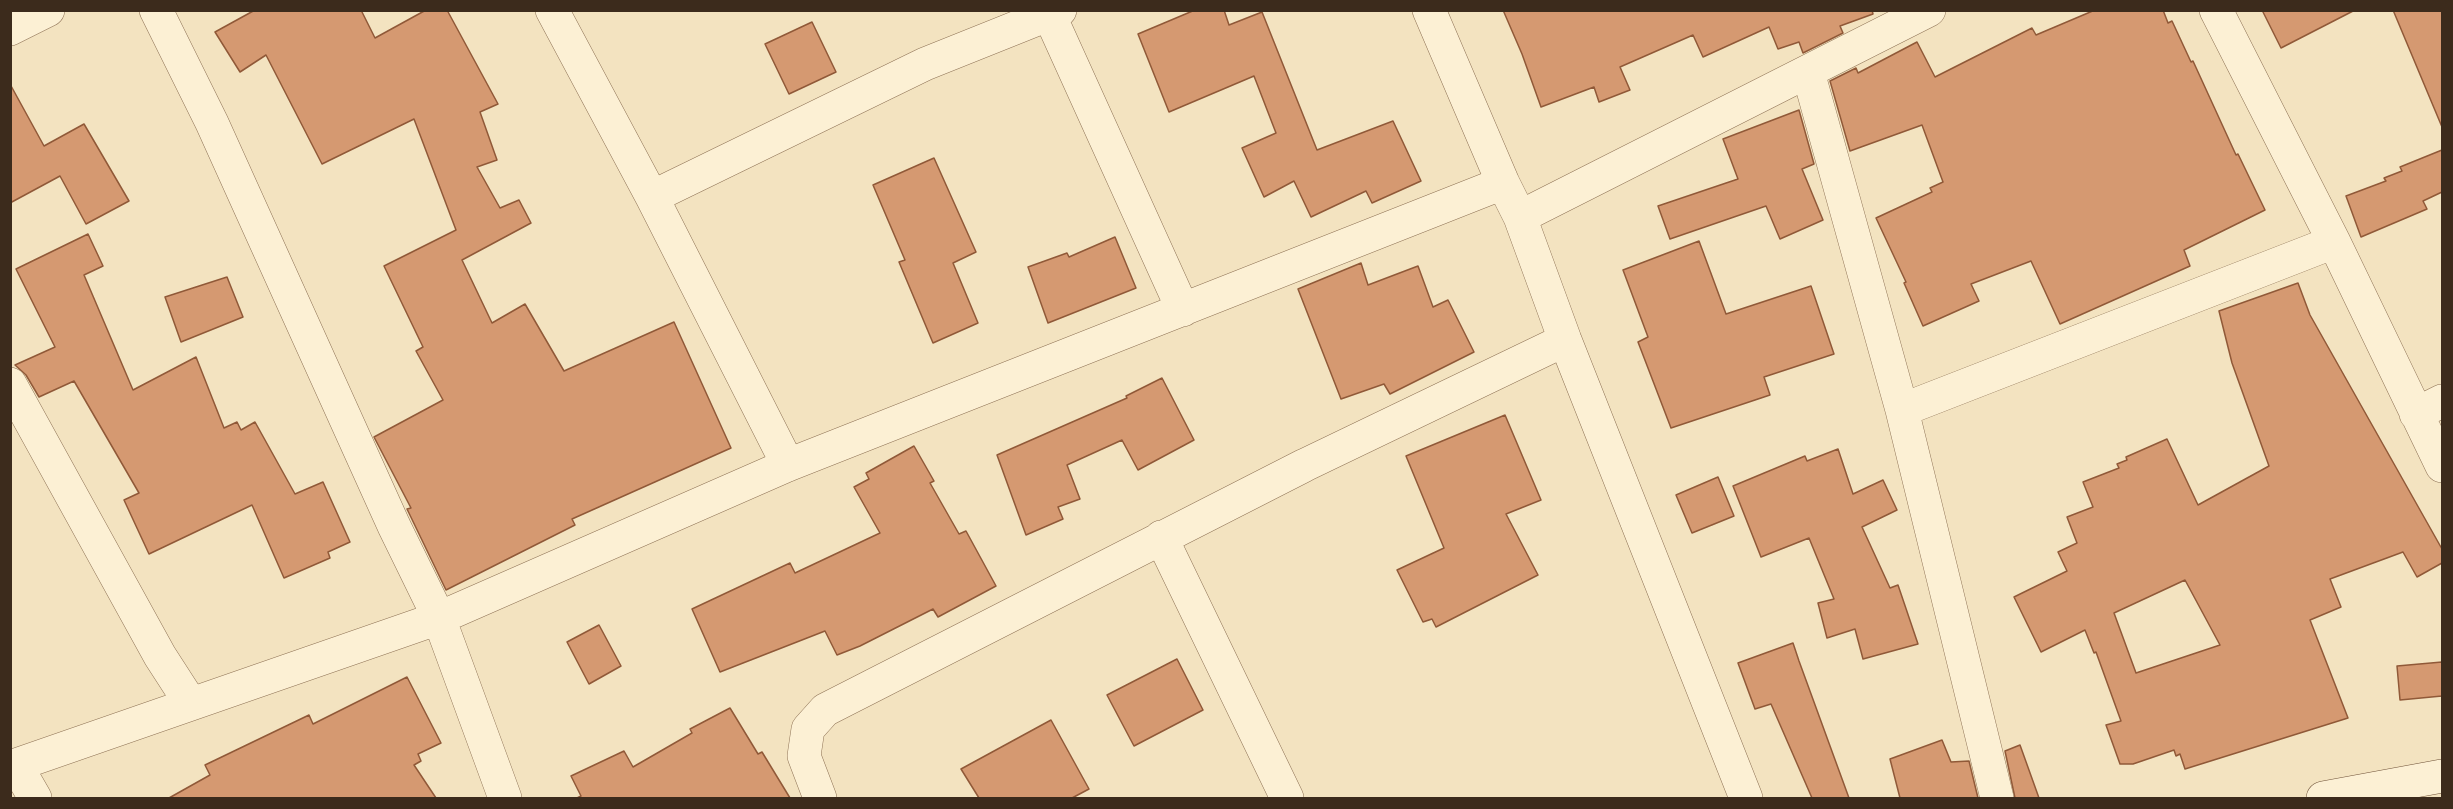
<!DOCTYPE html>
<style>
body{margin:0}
#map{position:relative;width:2453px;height:809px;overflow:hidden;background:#f3e3c0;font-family:Georgia,serif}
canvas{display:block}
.frame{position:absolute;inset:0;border:12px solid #3c2b1c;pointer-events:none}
</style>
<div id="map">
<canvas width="2453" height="809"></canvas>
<div class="frame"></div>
</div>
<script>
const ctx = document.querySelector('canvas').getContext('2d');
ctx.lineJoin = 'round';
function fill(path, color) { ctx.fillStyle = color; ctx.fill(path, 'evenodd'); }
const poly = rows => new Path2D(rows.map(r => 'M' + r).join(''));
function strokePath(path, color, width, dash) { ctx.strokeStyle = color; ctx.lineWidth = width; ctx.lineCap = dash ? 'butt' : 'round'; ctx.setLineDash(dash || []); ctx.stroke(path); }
const building = poly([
 [255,10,361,10,375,38,426,10,447,10,498,104,480,112,497,160,477,167,500,208,519,200,531,223,462,260,492,323,525,304,564,371,674,322,731,448,572,519,575,525,446,590,407,509,411,508,374,437,443,400,416,351,423,347,384,266,456,230,414,119,322,164,266,55,240,72,215,32,255,10],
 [1195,10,1224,10,1229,25,1262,12,1317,150,1393,121,1421,181,1372,203,1366,191,1311,217,1294,181,1264,197,1242,148,1276,133,1254,76,1169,112,1138,34,1195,10],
 [1503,10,1872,10,1873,14,1840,26,1843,33,1803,53,1799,42,1778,49,1769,27,1703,57,1693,35,1620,67,1630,90,1599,102,1594,87,1541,107,1522,54,1503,10],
 [2095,10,2163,10,2168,23,2172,21,2191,62,2193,61,2236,155,2238,154,2265,210,2184,250,2190,266,2060,324,2031,261,1971,284,1979,301,1923,326,1904,283,1906,282,1876,218,1932,192,1930,188,1943,182,1922,125,1850,151,1830,81,1856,68,1858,73,1917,42,1935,77,2032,28,2036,35,2095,10],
 [2262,10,2355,10,2281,48,2262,10],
 [2393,10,2442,10,2442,127,2393,10],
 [812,22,836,72,789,94,765,44,812,22],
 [10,84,44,146,84,124,129,201,86,224,60,176,10,203,10,84],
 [1799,110,1814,164,1802,169,1823,220,1780,239,1766,206,1670,239,1658,206,1738,179,1723,139,1799,110],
 [2442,150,2442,192,2423,201,2427,209,2361,237,2346,196,2386,181,2384,178,2402,171,2400,167,2442,150],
 [934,158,976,252,953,263,978,323,933,343,899,262,905,260,873,185,934,158],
 [88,234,103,266,84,275,133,390,196,357,224,428,237,422,241,430,255,422,295,494,323,482,350,542,328,552,330,558,284,578,252,505,149,554,124,500,139,493,74,381,39,397,26,375,15,365,55,347,16,269,88,234],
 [1115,237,1136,288,1048,323,1028,267,1067,253,1069,257,1115,237],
 [1699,241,1726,314,1811,286,1834,354,1764,377,1770,395,1671,428,1638,342,1648,337,1623,270,1699,241],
 [1361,263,1368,285,1418,266,1433,307,1448,300,1474,352,1390,394,1384,384,1341,399,1298,289,1361,263],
 [227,277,243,317,181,342,165,297,227,277],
 [2298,283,2310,315,2442,549,2442,563,2417,577,2403,552,2330,579,2341,607,2310,620,2348,718,2185,769,2180,754,2176,756,2174,750,2133,764,2120,764,2106,725,2121,721,2096,652,2094,653,2085,630,2041,652,2014,597,2067,571,2058,552,2077,543,2067,517,2093,507,2083,482,2119,468,2117,464,2127,460,2126,457,2167,439,2198,505,2269,466,2232,363,2219,311,2298,283],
 [2185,580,2220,645,2136,673,2114,613,2185,580],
 [1162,378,1194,440,1138,470,1122,440,1067,465,1080,499,1058,507,1063,519,1026,535,997,455,1127,398,1126,396,1162,378],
 [1505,415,1541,500,1506,514,1538,575,1436,627,1432,619,1423,622,1397,570,1444,548,1406,456,1505,415],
 [914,446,934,481,930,483,959,534,966,531,996,586,938,617,933,609,860,646,837,655,825,631,720,672,692,609,790,563,795,573,880,533,854,487,869,479,866,473,914,446],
 [1838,449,1853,494,1883,480,1897,510,1862,527,1890,588,1898,585,1918,644,1863,659,1855,629,1827,638,1818,603,1834,599,1809,538,1761,557,1733,486,1805,456,1807,461,1838,449],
 [1718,477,1734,516,1692,533,1676,495,1718,477],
 [599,625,621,666,589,684,567,642,599,625],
 [1793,643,1799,661,1849,798,1812,798,1771,704,1755,709,1738,663,1793,643],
 [1177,659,1203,710,1134,746,1107,695,1177,659],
 [2442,662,2442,696,2400,700,2397,666,2442,662],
 [407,677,441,743,418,754,421,761,414,765,436,798,169,798,210,775,205,765,309,715,313,724,407,677],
 [730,708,758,754,762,752,790,798,577,798,581,796,571,776,624,751,633,767,692,733,690,729,730,708],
 [1051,720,1089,789,1072,798,979,798,961,769,1051,720],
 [1942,740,1951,762,1969,761,1978,798,1900,798,1890,759,1942,740],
 [2020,745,2039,798,2015,798,2005,751,2020,745]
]);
const street = poly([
 [156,10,212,123,394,526,439,618,505,798],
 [552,10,652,197,788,465],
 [1051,10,1049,14,1183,310],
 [1429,10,1503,183,1520,217,1565,340,1746,798],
 [2216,10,2334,242,2442,466],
 [10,29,48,10],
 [1808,72,1902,410,1997,798],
 [652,197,925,64,1060,10],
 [1520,217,1929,10],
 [10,384,160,656,191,704],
 [1902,410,2334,242],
 [2416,414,2442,401],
 [1161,537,1287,798],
 [16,765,35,798],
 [10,767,439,618,788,465,1503,183],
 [820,798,804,756,808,729,825,710,1305,465,1565,340]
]);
const secondary = poly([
 [2323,798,2442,776]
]);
fill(building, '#d59971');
strokePath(building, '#905938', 1.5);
strokePath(street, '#8e7255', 34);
strokePath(secondary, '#705339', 34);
strokePath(street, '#fcf0d4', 33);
strokePath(secondary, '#fcf0d4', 33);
</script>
